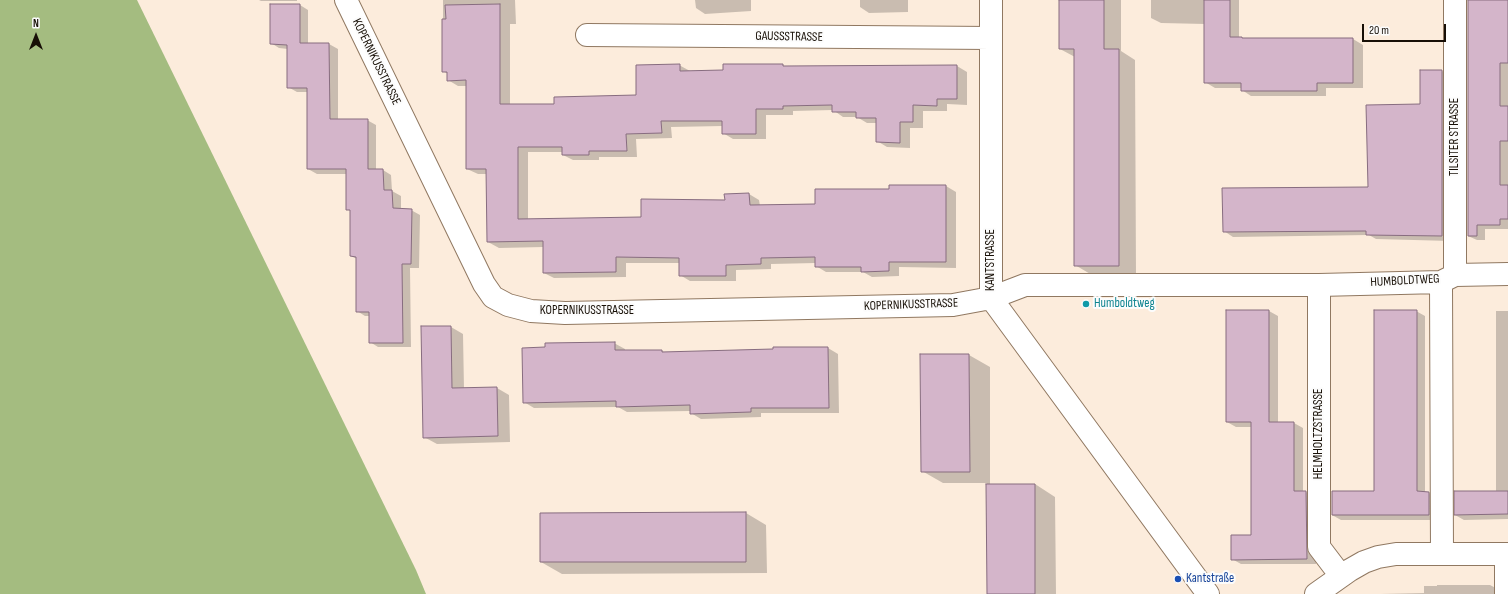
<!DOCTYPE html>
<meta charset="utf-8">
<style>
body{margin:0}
#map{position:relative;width:1508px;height:594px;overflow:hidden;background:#fcecdc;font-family:"Sofia Sans Condensed",sans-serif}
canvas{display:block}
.north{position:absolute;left:16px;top:16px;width:40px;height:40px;-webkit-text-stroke:3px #fcfcfc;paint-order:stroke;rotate:0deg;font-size:11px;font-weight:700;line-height:16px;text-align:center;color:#170f06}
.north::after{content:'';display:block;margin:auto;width:14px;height:18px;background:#170f06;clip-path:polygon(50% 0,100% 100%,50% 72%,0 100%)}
.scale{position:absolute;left:1362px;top:24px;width:84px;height:18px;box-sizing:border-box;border:2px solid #170f06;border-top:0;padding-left:5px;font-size:12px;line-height:14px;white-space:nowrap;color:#170f06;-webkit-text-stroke:3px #fcfcfc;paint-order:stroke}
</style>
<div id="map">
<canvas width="1508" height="594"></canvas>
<div class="north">N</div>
<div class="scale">20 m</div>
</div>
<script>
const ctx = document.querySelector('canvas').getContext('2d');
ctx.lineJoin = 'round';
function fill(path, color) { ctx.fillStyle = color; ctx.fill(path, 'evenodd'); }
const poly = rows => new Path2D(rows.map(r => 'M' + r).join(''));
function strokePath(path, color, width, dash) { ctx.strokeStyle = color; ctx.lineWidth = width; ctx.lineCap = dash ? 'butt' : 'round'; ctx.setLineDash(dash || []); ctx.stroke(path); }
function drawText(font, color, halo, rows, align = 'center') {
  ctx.font = font + ' "Sofia Sans Condensed",sans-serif'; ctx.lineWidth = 4; ctx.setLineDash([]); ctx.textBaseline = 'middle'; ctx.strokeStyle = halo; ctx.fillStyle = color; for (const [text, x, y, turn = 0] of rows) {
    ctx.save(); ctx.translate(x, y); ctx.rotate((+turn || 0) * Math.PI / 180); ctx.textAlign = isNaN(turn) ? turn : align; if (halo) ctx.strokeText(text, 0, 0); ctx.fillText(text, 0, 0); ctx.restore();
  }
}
const forest = poly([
 [0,0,137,0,416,570,426,594,0,594]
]);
const shadow = poly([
 [259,0,297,0,297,1,261,1],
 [443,0,515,0,516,24,510,24,510,105,555,105,637,96,679,65,690,71,724,71,783,65,785,67,957,66,967,72,967,105,947,104,947,111,923,111,923,128,910,128,910,148,887,147,877,141,877,123,867,123,857,117,843,117,833,110,793,111,793,115,766,115,766,139,733,139,723,133,723,126,671,127,672,138,636,139,637,157,599,157,599,160,573,160,563,155,563,152,528,152,528,220,642,218,726,201,725,194,749,194,759,200,760,206,816,205,890,190,946,186,956,192,956,268,899,267,899,276,872,277,863,272,826,272,816,266,816,263,771,264,771,269,736,270,736,281,690,281,680,275,680,263,626,263,626,277,554,278,544,273,544,247,499,248,488,242,487,174,478,174,467,169,467,86,458,86,448,80,448,74,443,71],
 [695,0,751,0,751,11,705,14,696,8],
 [860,0,908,0,908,12,869,13,860,7],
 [1060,0,1121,0,1121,51,1135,60,1136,275,1092,275,1075,265,1075,57,1060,49],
 [1151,0,1239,0,1239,38,1353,39,1363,45,1363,88,1326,88,1326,96,1251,96,1242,90,1242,88,1215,88,1205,82,1205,24,1161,23,1151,18],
 [1468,0,1508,0,1508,229,1485,229,1485,240,1477,240,1468,236],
 [300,5,308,10,308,44,329,44,338,49,338,120,367,120,376,125,376,170,383,170,391,175,392,191,401,196,401,210,411,210,420,215,419,268,410,268,411,347,378,347,370,342,370,316,365,316,357,311,357,259,351,256,351,211,347,209,347,174,317,174,308,169,308,92,297,92,288,87,288,49,279,48,271,43],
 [1421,71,1442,71,1451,76,1451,241,1376,239,1369,235,1233,237,1224,231,1369,188,1421,105],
 [1269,311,1278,316,1278,423,1294,423,1303,428,1303,492,1306,492,1315,497,1316,564,1241,564,1232,559,1252,536,1252,427,1236,427,1227,422],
 [1416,311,1425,316,1425,493,1429,493,1438,498,1438,520,1341,520,1332,515,1375,492],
 [1496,311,1508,311,1508,519,1464,520,1455,515,1496,492],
 [451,327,463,334,464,389,497,388,509,395,510,442,437,444,424,437],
 [614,343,625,349,625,351,662,351,666,353,774,350,774,348,828,348,838,354,839,413,761,413,761,417,701,419,691,413,691,411,627,412,618,407,534,408,524,402],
 [969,355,990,367,990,485,1035,484,1055,497,1056,594,988,594,987,483,943,483,922,471],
 [746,513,766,525,767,573,562,574,541,562],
 [1437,585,1490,585,1507,594,1380,594,1424,593,1424,586,1437,586]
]);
const building = poly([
 [1059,0,1104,0,1104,49,1119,49,1119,266,1074,266,1074,49,1059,49,1059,0],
 [1204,0,1230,0,1230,37,1242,37,1242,38,1353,38,1353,83,1317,83,1317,91,1241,91,1241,83,1204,83,1204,0],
 [1468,0,1508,0,1508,63,1500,63,1500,106,1508,106,1508,141,1500,141,1500,185,1508,185,1508,219,1500,219,1500,225,1477,225,1477,236,1468,236,1468,0],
 [270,4,300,4,300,43,329,43,330,119,368,119,368,169,383,169,384,190,392,190,393,208,412,209,411,264,402,264,403,343,369,343,369,312,356,312,356,257,350,256,350,210,346,210,346,169,307,169,307,88,287,88,287,45,270,44,270,4],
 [500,4,500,104,554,104,554,97,636,95,636,65,680,64,680,71,723,70,723,64,783,64,783,66,957,65,957,99,937,99,937,106,913,105,913,122,900,122,900,143,876,142,876,118,856,118,856,112,832,112,832,105,783,106,783,109,756,109,756,134,722,134,722,121,661,121,662,133,626,134,627,151,589,151,589,155,562,155,562,147,518,147,518,219,641,217,641,199,725,200,724,194,749,193,750,205,815,204,815,189,889,189,889,185,946,185,946,262,889,262,889,271,861,272,861,267,815,267,815,257,761,258,761,264,726,265,726,276,679,276,679,258,616,257,616,272,543,273,543,241,487,242,486,169,466,169,466,80,447,81,447,72,442,72,442,19,446,19,445,5,500,4],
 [1420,70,1442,70,1442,236,1366,235,1366,231,1223,232,1222,188,1368,187,1366,105,1420,104,1420,70],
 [1226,310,1269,310,1269,422,1294,422,1294,491,1306,491,1307,559,1231,560,1231,535,1251,535,1251,422,1226,422,1226,310],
 [1374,310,1417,310,1417,491,1429,492,1429,515,1332,515,1332,491,1374,491,1374,310],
 [421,326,451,326,452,388,497,387,498,436,423,438,421,326],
 [615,342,615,350,662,350,662,352,773,349,773,347,828,347,829,408,751,408,751,412,690,414,690,405,616,407,616,401,523,403,522,348,545,347,545,343,615,342],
 [920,354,969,354,970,472,921,472,920,354],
 [986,484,1035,484,1035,594,987,594,986,484],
 [1454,491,1508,491,1508,514,1454,515,1454,491],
 [746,512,746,562,540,562,540,513,746,512]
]);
const street = poly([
 [346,0,484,284,493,297,508,305,531,311,565,313,953,305,991,298,1025,285,1319,285,1441,282,1455,275,1508,274],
 [991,0,991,298,1208,594],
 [587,35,991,38],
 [1455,275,1455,0],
 [1441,282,1442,554],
 [1319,285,1319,547,1341,576],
 [1506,554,1506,594],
 [1316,594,1350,570,1364,562,1378,557,1396,554,1508,554]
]);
const markers = [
 [1086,304,4,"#0f9aa8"],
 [1178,579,4,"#1a4fb4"]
];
const streetNames = [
 ["GAUSSSTRASSE",789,37,1],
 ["KOPERNIKUSSTRASSE",376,62,64],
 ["TILSITER STRASSE",1455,137,-90],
 ["KANTSTRASSE",991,260,-90],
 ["HUMBOLDTWEG",1405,281,-3],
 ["KOPERNIKUSSTRASSE",911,305,-2],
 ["KOPERNIKUSSTRASSE",587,311],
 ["HELMHOLTZSTRASSE",1319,434,-90]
];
const cultureNames = [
 ["Humboldtweg",1094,304]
];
const transitNames = [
 ["Kantstraße",1186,579]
];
fill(forest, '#a4bc80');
fill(shadow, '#0003');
fill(building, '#d4b5ca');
strokePath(building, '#876c7f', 1);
strokePath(street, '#907861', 24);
strokePath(street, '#fff', 22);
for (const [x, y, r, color] of markers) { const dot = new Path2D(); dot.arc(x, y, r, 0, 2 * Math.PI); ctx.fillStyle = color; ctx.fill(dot); strokePath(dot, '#fcfcfc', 1.5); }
drawText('13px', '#170f06', '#fcfcfc', streetNames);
drawText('13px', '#0d838f', '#fcfcfc', cultureNames, 'left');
drawText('13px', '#164399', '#fcfcfc', transitNames, 'left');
</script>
